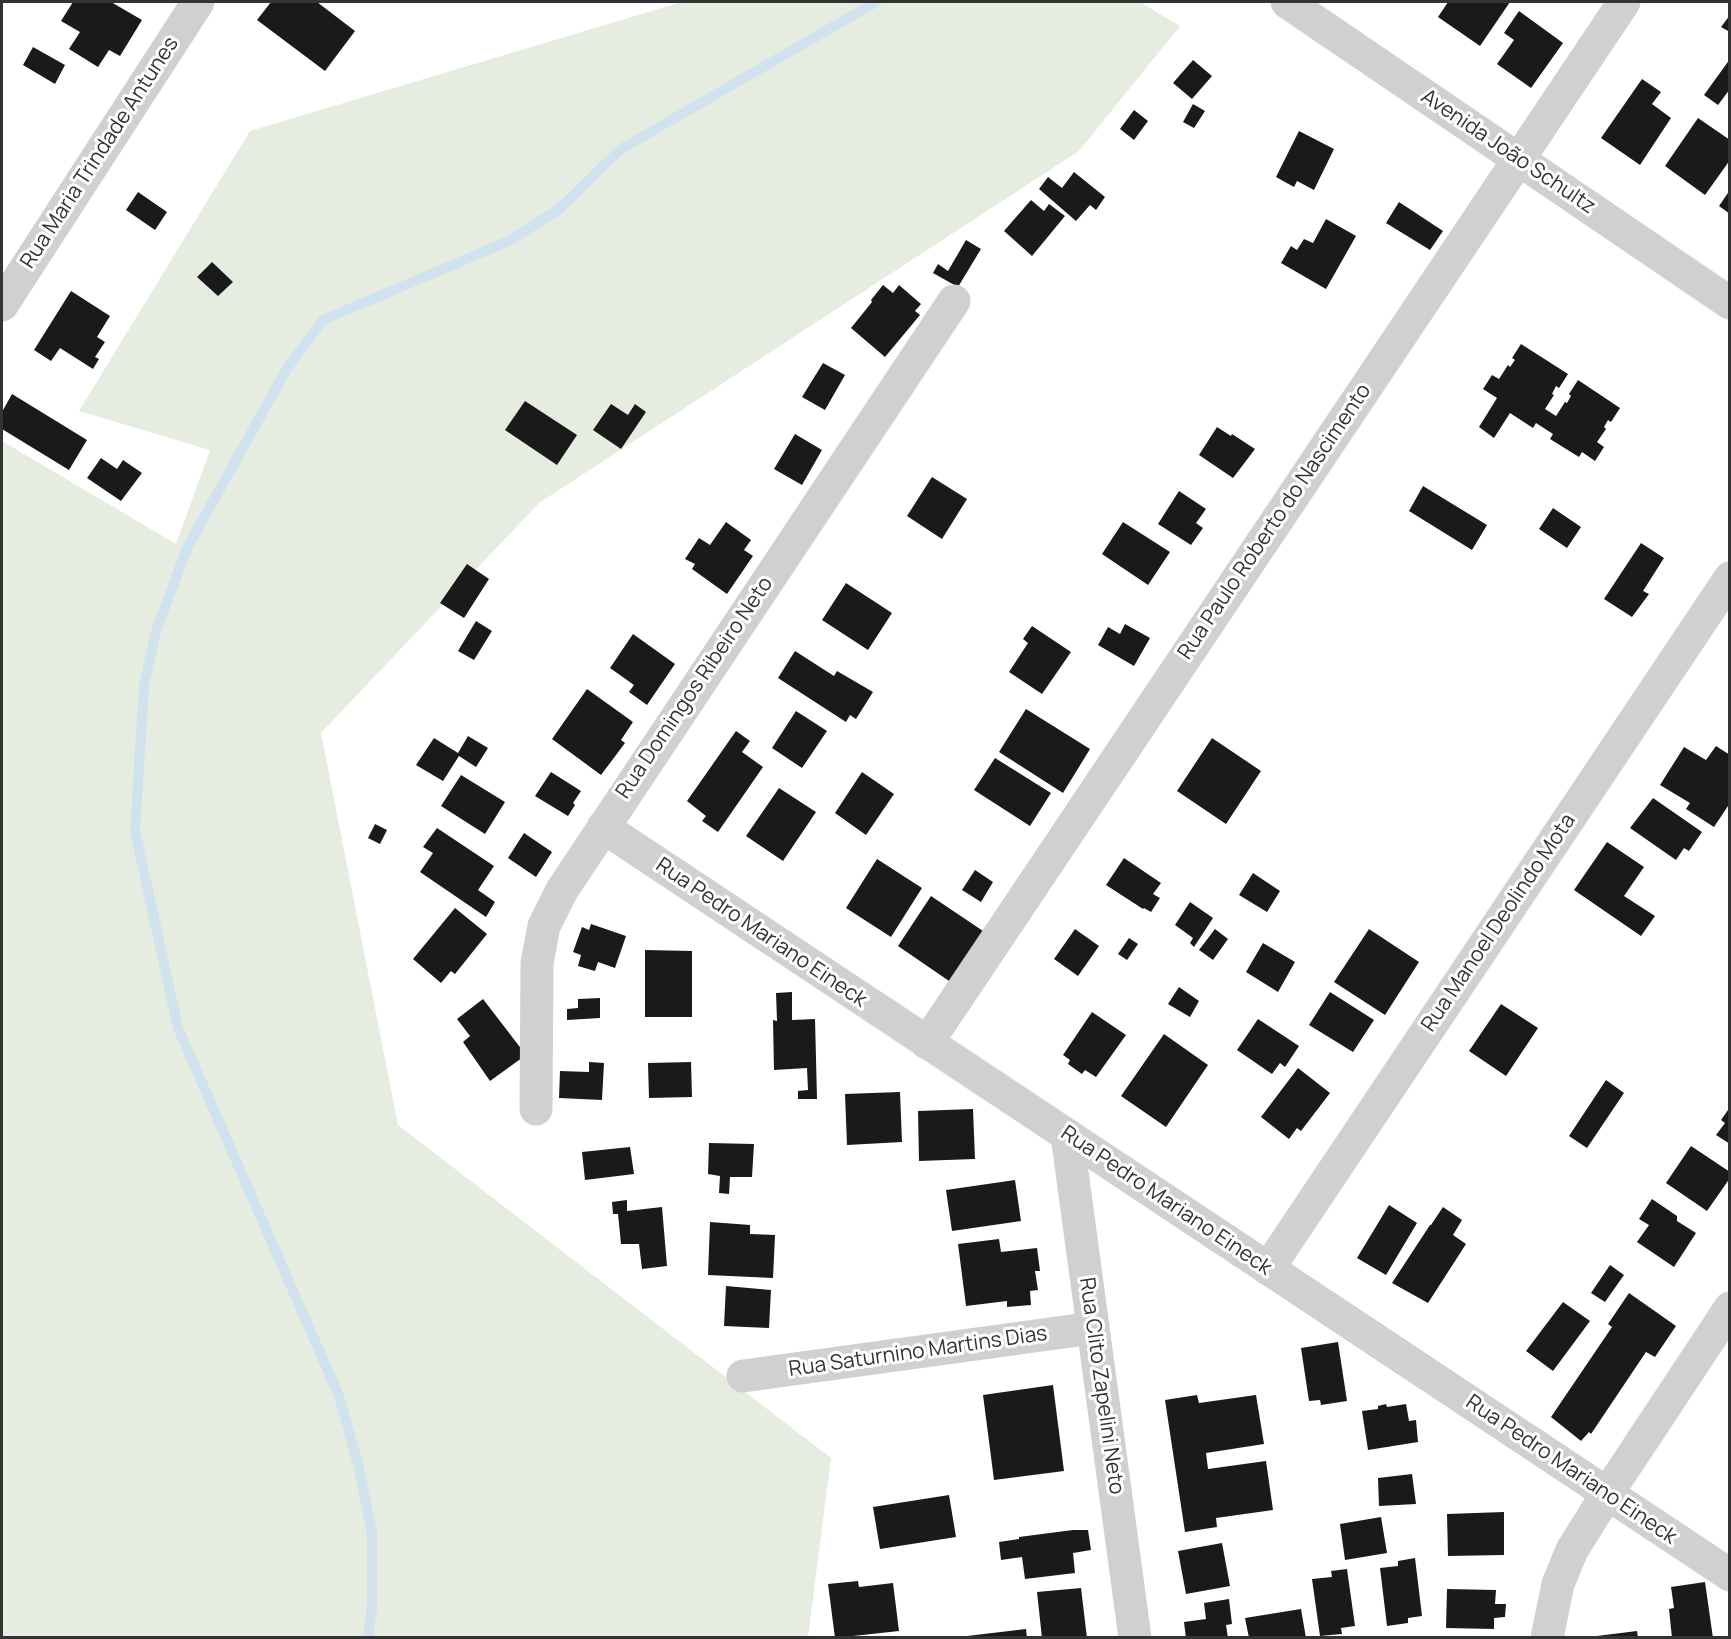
<!DOCTYPE html>
<meta charset="utf-8">
<style>
body{margin:0}
#map{position:relative;width:1731px;height:1639px;overflow:hidden;background:#fff;font-family:Manrope,sans-serif}
canvas{display:block}
.frame{position:absolute;inset:0;border:3px solid #333;pointer-events:none}
</style>
<div id="map">
<canvas width="1731" height="1639"></canvas>
<div class="frame"></div>
</div>
<script>
const ctx = document.querySelector('canvas').getContext('2d');
ctx.lineJoin = 'round';
function fill(path, color) { ctx.fillStyle = color; ctx.fill(path, 'evenodd'); }
const poly = rows => new Path2D(rows.map(r => 'M' + r).join(''));
function strokePath(path, color, width, dash) { ctx.strokeStyle = color; ctx.lineWidth = width; ctx.lineCap = dash ? 'butt' : 'round'; ctx.setLineDash(dash || []); ctx.stroke(path); }
function drawText(font, color, halo, rows, align = 'center') {
  ctx.font = font + ' Manrope,sans-serif'; ctx.lineWidth = 6; ctx.setLineDash([]); ctx.textBaseline = 'middle'; ctx.strokeStyle = halo; ctx.fillStyle = color; for (const [text, x, y, turn = 0] of rows) {
    ctx.save(); ctx.translate(x, y); ctx.rotate((+turn || 0) * Math.PI / 180); ctx.textAlign = isNaN(turn) ? turn : align; if (halo) ctx.strokeText(text, 0, 0); ctx.fillText(text, 0, 0); ctx.restore();
  }
}
const green = poly([
 [682,2,1140,2,1180,26,1079,151,539,503,321,733,398,1125,831,1458,808,1637,2,1638,2,441,176,544,210,450,79,411,250,131]
]);
const stream = poly([
 [368,1638,372,1607,372,1533,359,1468,339,1396,178,1028,135,831,144,685,157,628,188,546,288,367,323,320,509,241,558,210,621,149,876,2]
]);
const building = poly([
 [73,2,111,2,142,20,120,56,109,50,98,67,69,49,80,32,61,21],
 [271,2,317,2,355,31,325,71,257,20],
 [1448,2,1510,2,1480,46,1438,17],
 [1519,11,1563,43,1531,88,1497,64,1514,40,1504,33],
 [1730,15,1730,32,1721,27],
 [33,47,65,65,55,84,23,65],
 [1730,59,1730,89,1718,105,1704,95],
 [1193,60,1212,76,1192,99,1173,83],
 [1642,79,1661,92,1652,104,1671,118,1640,165,1601,138],
 [1193,104,1205,111,1194,128,1183,122],
 [1134,110,1148,121,1134,140,1120,129],
 [1698,118,1730,140,1730,160,1705,195,1665,166],
 [1299,131,1334,149,1314,190,1297,181,1294,187,1276,177],
 [1074,172,1105,197,1096,210,1090,205,1076,221,1039,189,1048,177,1062,188],
 [1730,190,1730,214,1719,206],
 [138,192,167,212,155,230,126,210],
 [1031,200,1044,211,1049,204,1065,216,1032,256,1004,231],
 [1399,202,1443,231,1430,250,1386,223],
 [1326,219,1356,236,1326,289,1281,263,1291,246,1297,250,1304,239,1313,243],
 [966,240,981,249,958,287,933,273,938,264,948,271],
 [212,262,233,282,218,296,197,277],
 [883,285,893,293,899,285,921,304,915,311,920,315,885,357,851,328,872,302,871,300],
 [71,291,110,316,97,337,105,342,95,357,99,359,93,369,60,348,51,361,34,350],
 [1521,344,1568,374,1559,388,1556,386,1552,394,1554,395,1545,409,1556,416,1565,402,1567,403,1571,396,1569,394,1578,380,1620,408,1611,422,1608,420,1604,427,1606,429,1597,442,1604,447,1595,461,1582,452,1579,457,1550,439,1553,434,1536,423,1533,428,1510,413,1494,438,1479,427,1497,398,1483,389,1492,375,1499,379,1508,365,1510,367,1515,360,1512,358],
 [823,363,845,375,825,410,802,397],
 [12,394,87,440,69,470,2,429,2,412],
 [525,401,577,435,557,465,505,430],
 [611,404,628,415,635,404,646,412,621,449,593,430],
 [1217,427,1231,436,1232,434,1255,449,1233,478,1199,455],
 [795,434,822,450,802,485,774,469],
 [101,458,117,469,123,460,142,473,121,501,87,478],
 [932,477,967,499,942,539,907,516],
 [1423,486,1487,525,1472,550,1409,511],
 [1179,491,1206,509,1196,523,1203,528,1191,545,1158,524],
 [1553,508,1581,527,1567,548,1539,529],
 [726,522,751,540,744,550,753,556,727,594,692,569,695,564,685,559,699,538,710,545],
 [1123,522,1170,552,1148,585,1102,554],
 [1641,543,1664,558,1643,591,1649,594,1632,617,1604,599],
 [467,564,489,579,464,618,440,603],
 [846,583,892,613,868,650,822,620],
 [476,621,492,631,474,660,458,651],
 [1125,624,1150,638,1134,666,1098,645,1108,627,1120,634],
 [1032,626,1071,652,1042,694,1009,672,1028,643,1023,639],
 [633,634,675,664,647,705,629,692,634,685,610,668],
 [795,651,834,676,837,671,873,692,856,719,850,715,846,722,778,678],
 [587,689,633,722,621,740,625,743,601,775,552,739],
 [1026,709,1090,749,1063,793,999,752],
 [796,711,827,731,802,768,772,748],
 [736,731,750,741,742,752,763,767,718,832,702,821,706,816,687,801],
 [468,736,488,748,476,767,459,756,443,781,416,765,434,738,458,753],
 [1212,738,1261,771,1226,824,1177,791],
 [1716,746,1730,755,1730,803,1714,827,1686,809,1690,803,1660,785,1684,747,1706,760],
 [995,758,1051,793,1030,826,974,790],
 [551,772,581,791,573,803,575,805,568,816,535,796],
 [862,772,894,794,866,835,835,813],
 [461,775,505,802,485,834,441,806],
 [779,788,816,812,783,861,746,836],
 [1653,798,1702,832,1689,851,1684,848,1676,860,1630,828],
 [375,824,387,830,380,844,368,838],
 [437,828,494,866,478,890,495,902,486,917,420,872,433,853,423,847],
 [524,833,552,852,536,877,508,858],
 [1607,842,1644,867,1624,896,1655,916,1641,936,1574,890],
 [1124,858,1161,883,1153,894,1160,898,1151,912,1144,908,1143,909,1106,885],
 [877,859,922,888,891,937,846,908],
 [975,870,993,882,981,902,962,890],
 [1253,873,1280,891,1267,912,1239,895],
 [931,896,986,933,952,983,898,946],
 [1190,902,1213,918,1194,947,1190,943,1193,938,1175,925],
 [455,908,487,934,455,974,451,971,441,983,413,959],
 [591,924,626,936,615,968,598,962,595,971,578,966,581,955,573,952,582,927,589,930],
 [1075,929,1099,946,1078,976,1054,959],
 [1215,929,1228,939,1213,960,1199,950],
 [1369,929,1419,962,1385,1015,1334,982],
 [1129,938,1138,944,1127,960,1118,954],
 [1263,943,1295,962,1278,992,1246,972],
 [645,950,692,951,692,1017,645,1017],
 [1179,987,1199,1001,1190,1017,1168,1004],
 [792,992,792,1020,815,1019,817,1099,798,1099,798,1091,808,1090,807,1068,774,1070,773,1020,777,1021,776,993],
 [1330,992,1374,1020,1353,1052,1309,1025],
 [600,998,600,1018,567,1020,567,1009,578,1008,578,999],
 [483,999,526,1055,490,1081,463,1042,470,1036,457,1019],
 [1501,1004,1538,1028,1506,1076,1469,1051],
 [1092,1012,1126,1035,1096,1077,1085,1070,1082,1074,1068,1064,1070,1060,1063,1055],
 [1258,1019,1299,1046,1285,1067,1280,1063,1272,1074,1237,1050],
 [1164,1034,1208,1065,1166,1127,1121,1096],
 [589,1062,604,1063,602,1100,559,1098,560,1071,589,1072],
 [691,1062,692,1097,649,1098,648,1063],
 [1298,1068,1330,1093,1301,1131,1297,1128,1289,1139,1261,1117],
 [1606,1080,1624,1093,1587,1148,1569,1136],
 [900,1092,902,1142,847,1145,845,1094],
 [973,1109,975,1159,919,1161,918,1111],
 [1728,1110,1730,1111,1730,1144,1716,1135,1725,1123,1721,1120],
 [709,1143,754,1144,752,1177,730,1177,729,1194,719,1193,720,1176,708,1174],
 [1691,1146,1730,1172,1730,1178,1707,1211,1666,1183],
 [630,1147,634,1174,585,1180,582,1152],
 [1015,1180,1021,1221,952,1231,946,1190],
 [1652,1199,1677,1216,1677,1221,1696,1233,1674,1267,1637,1242,1649,1225,1639,1219],
 [627,1200,627,1211,662,1207,667,1266,642,1269,639,1244,621,1244,618,1214,613,1214,612,1202],
 [1389,1205,1417,1223,1386,1275,1357,1258],
 [1443,1207,1462,1220,1453,1235,1466,1244,1428,1303,1392,1283,1430,1225,1431,1225],
 [710,1222,750,1225,750,1234,775,1235,773,1278,708,1275],
 [999,1239,1001,1252,1037,1248,1040,1271,1035,1271,1038,1290,1030,1291,1031,1305,1007,1307,1007,1301,966,1306,958,1244],
 [1610,1265,1624,1275,1605,1302,1591,1293],
 [726,1286,771,1290,769,1328,724,1326],
 [1629,1293,1676,1326,1655,1357,1646,1352,1591,1434,1589,1432,1581,1441,1551,1417,1612,1327,1608,1324],
 [1563,1302,1590,1321,1553,1371,1526,1351],
 [1338,1342,1347,1401,1321,1405,1320,1400,1309,1401,1301,1348],
 [1053,1385,1064,1471,994,1480,983,1395],
 [1197,1395,1199,1403,1256,1395,1264,1444,1206,1453,1208,1469,1266,1461,1273,1510,1216,1518,1217,1527,1185,1532,1165,1400],
 [1386,1404,1387,1407,1406,1404,1409,1421,1416,1420,1418,1442,1368,1450,1362,1411,1378,1409,1378,1406],
 [1412,1474,1416,1504,1379,1506,1378,1478],
 [949,1495,956,1537,880,1549,873,1507],
 [1504,1512,1504,1555,1448,1556,1447,1514],
 [1381,1517,1387,1553,1345,1560,1340,1524],
 [1073,1530,1088,1530,1091,1550,1073,1553,1075,1573,1025,1579,1022,1557,1001,1560,999,1542,1019,1539,1019,1537],
 [1222,1543,1230,1586,1186,1594,1178,1551],
 [1415,1558,1422,1616,1408,1618,1408,1623,1387,1626,1380,1568,1398,1566,1398,1561],
 [1347,1569,1355,1626,1341,1628,1342,1634,1320,1636,1312,1579,1332,1577,1331,1571],
 [858,1581,859,1587,893,1583,899,1631,835,1638,828,1584],
 [1705,1582,1713,1638,1672,1638,1669,1609,1674,1608,1671,1587],
 [1081,1588,1087,1638,1042,1638,1037,1592],
 [1447,1589,1496,1590,1495,1604,1506,1604,1505,1617,1494,1618,1494,1629,1446,1628],
 [1229,1599,1232,1624,1226,1625,1228,1638,1186,1638,1184,1622,1206,1619,1204,1603],
 [1301,1609,1306,1638,1249,1638,1245,1618],
 [1026,1629,1027,1638,968,1638,967,1636],
 [1637,1631,1638,1638,1598,1638,1597,1636]
]);
const minor = poly([
 [1287,2,1730,303],
 [2,305,198,2],
 [603,827,1730,1575],
 [927,1043,1624,2],
 [536,1109,537,963,544,926,562,890,954,301],
 [1067,1135,1135,1638],
 [1268,1269,1730,578],
 [743,1376,1093,1328],
 [1547,1638,1558,1584,1572,1550,1607,1494,1730,1308]
]);
const streetNames = [
 ["Avenida João Schultz",1508,152,34],
 ["Rua Maria Trindade Antunes",100,153,-57],
 ["Rua Paulo Roberto do Nascimento",1275,522,-56],
 ["Rua Domingos Ribeiro Neto",695,688,-56],
 ["Rua Manoel Deolindo Mota",1499,923,-56],
 ["Rua Pedro Mariano Eineck",761,933,34],
 ["Rua Pedro Mariano Eineck",1166,1201,34],
 ["Rua Saturnino Martins Dias",918,1352,-8],
 ["Rua Clito Zapelini Neto",1101,1386,82],
 ["Rua Pedro Mariano Eineck",1571,1470,34]
];
fill(green, '#e6ecdf');
strokePath(stream, '#cfe2ee', 10);
fill(building, '#1a1a1a');
strokePath(minor, '#d0d0d0', 33);
drawText('21px', '#333', '#fff', streetNames);
</script>
